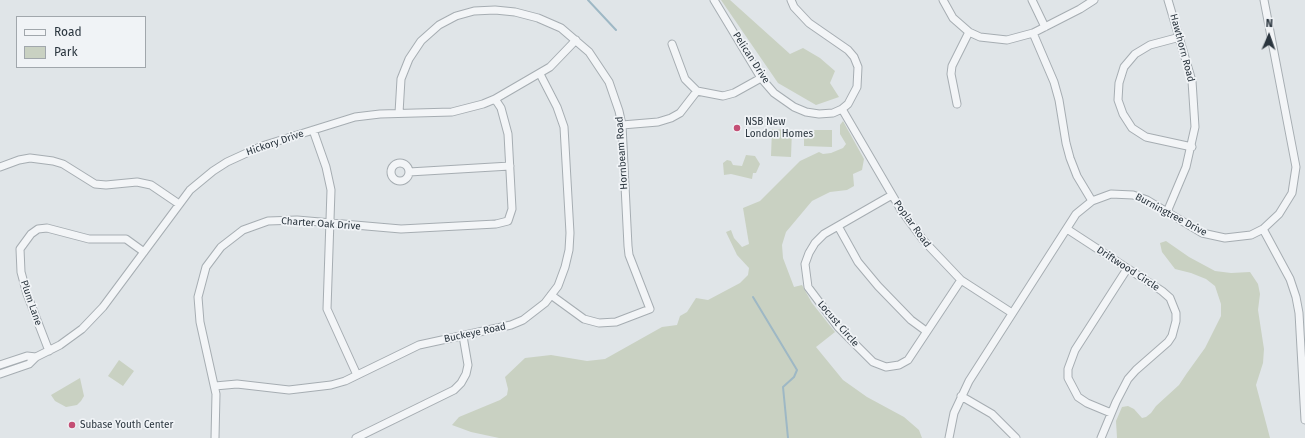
<!DOCTYPE html>
<style>
body{margin:0}
#map{position:relative;width:1305px;height:438px;overflow:hidden;background:#e0e5e8;font-family:"Fira Sans",sans-serif}
canvas{display:block}
.legend{position:absolute;left:16px;top:16px;width:130px;height:52px;box-sizing:border-box;background:#f0f3f6;border:1px solid #a1a7ac;margin:0;padding:5px 7px;list-style:none;font-size:12px;color:#2a353e}
.legend li{display:flex;align-items:center;gap:8px;height:20px}
.legend b{width:20px;border:1px solid #a1a7ac}
.north{position:absolute;left:1249px;top:16px;width:40px;height:40px;-webkit-text-stroke:3px #f0f3f6;paint-order:stroke;rotate:2deg;font-size:11px;font-weight:700;line-height:16px;text-align:center;color:#2a353e}
.north::after{content:'';display:block;margin:auto;width:14px;height:18px;background:#2a353e;clip-path:polygon(50% 0,100% 100%,50% 72%,0 100%)}
</style>
<div id="map">
<canvas width="1305" height="438"></canvas>
<ul class="legend">
<li><b style="height:5px;background:#f3f5f7"></b>Road</li>
<li><b style="height:11px;background:#c9d1c2"></b>Park</li>
</ul>
<div class="north">N</div>
</div>
<script>
const ctx = document.querySelector('canvas').getContext('2d');
ctx.lineJoin = 'round';
function fill(path, color) { ctx.fillStyle = color; ctx.fill(path, 'evenodd'); }
const poly = rows => new Path2D(rows.map(r => 'M' + r).join(''));
function strokePath(path, color, width, dash) { ctx.strokeStyle = color; ctx.lineWidth = width; ctx.lineCap = dash ? 'butt' : 'round'; ctx.setLineDash(dash || []); ctx.stroke(path); }
function drawText(font, color, halo, rows, align = 'center') {
  ctx.font = font + ' "Fira Sans",sans-serif'; ctx.lineWidth = 3.5; ctx.setLineDash([]); ctx.textBaseline = 'middle'; ctx.strokeStyle = halo; ctx.fillStyle = color; for (const [text, x, y, turn = 0] of rows) {
    ctx.save(); ctx.translate(x, y); ctx.rotate((+turn || 0) * Math.PI / 180); ctx.textAlign = isNaN(turn) ? turn : align; if (halo) ctx.strokeText(text, 0, 0); ctx.fillText(text, 0, 0); ctx.restore();
  }
}
const green = poly([
 [721,0,730,0,790,54,803,48,820,58,835,71,830,83,839,97,816,105,778,83],
 [843,121,864,159,862,170,853,174,854,186,847,190,830,192,812,201,786,232,782,245,783,258,794,287,802,285,812,303,835,332,816,347,843,380,867,397,904,417,919,430,922,438,499,438,471,432,452,425,459,417,500,400,507,395,508,389,505,377,525,358,551,355,587,361,605,359,662,327,677,325,680,316,687,312,696,298,708,300,740,283,748,275,749,268,737,255,726,232,731,230,734,238,742,247,749,244,743,208,760,201,800,161,819,152,823,154,831,153,843,148,846,144,840,134,840,125],
 [772,129,792,130,791,157,771,156],
 [804,130,832,130,832,147,804,146],
 [746,155,755,156,760,164,756,173,753,173,752,179,731,174,724,175,723,163,727,160,731,161,733,165,742,166],
 [1166,241,1189,257,1215,271,1231,273,1250,272,1258,284,1260,294,1258,310,1264,349,1263,363,1256,385,1270,438,1117,438,1116,421,1122,407,1128,406,1134,409,1142,418,1146,417,1151,413,1156,406,1179,385,1187,373,1205,348,1221,316,1221,304,1215,286,1206,279,1191,273,1175,269,1162,252,1160,243],
 [119,360,134,371,123,386,108,376],
 [80,378,84,396,81,401,77,405,66,407,55,401,51,395]
]);
const stream = poly([
 [588,0,616,30],
 [753,297,797,370,794,377,783,387,788,438]
]);
const street = poly([
 [714,0,761,78,774,93,794,107,806,112,819,114,833,113,842,109,848,104,857,87,858,67,854,57,848,50,809,23,794,7,791,0],
 [943,0,953,18,969,32,980,37,1007,40,1033,33,1080,9,1094,0],
 [1032,0,1045,27],
 [1033,33,1054,82,1059,100,1066,143,1070,158,1077,176,1092,201],
 [1180,37,1150,45,1135,54,1124,67,1119,83,1118,100,1123,114,1132,128,1146,137,1192,147],
 [672,44,685,79,697,91,723,96,734,93,761,78],
 [957,104,951,74,952,66,969,32],
 [842,109,901,210,924,241,961,280,1012,313],
 [399,113,401,79,409,59,421,41,439,25,456,16,474,11,495,10,515,12,538,18,561,28,589,52,609,82,619,111,622,125,628,246,629,255,650,309,616,322,599,323,584,319,551,295],
 [622,125,658,122,671,118,680,113,697,91],
 [313,130,326,167,331,190,327,309,357,375],
 '391 172a9 9 0 1 1 18 0a9 9 0 1 1-18 0Z',
 [0,167,19,160,30,158,53,161,63,164,95,184,106,185,137,182,151,185,179,204],
 [409,172,510,166],
 [892,195,824,234,815,243,809,253,805,264,808,287,838,327,873,362,886,367,899,365,908,360,961,280],
 [1167,212,1186,167,1195,127,1192,81,1168,0],
 [838,226,858,262,878,286,911,320,926,331],
 [1067,229,1162,291,1170,298,1176,313,1176,321,1172,336,1168,342,1136,370,1128,379,1116,402,1101,438],
 [1263,229,1290,279,1296,297,1299,313,1305,420],
 [49,351,27,294,21,272,20,249,31,234,38,229,47,228,89,239,126,239,144,252],
 [0,365,27,356,36,357],
 [0,374,29,364,36,357,60,345,82,329,103,307,190,190,213,171,227,162,262,146,355,117,380,114,452,112,483,104,495,99,550,67,576,40],
 [215,386,237,384,289,390,331,385,345,381,419,345,511,325,523,320,545,303,558,286,565,267,569,250,570,233,564,127,557,107,540,74],
 [961,396,992,414,1016,438],
 [1111,413,1087,403,1078,397,1068,378,1068,369,1075,350,1127,269],
 [215,438,216,394,200,322,198,297,206,267,221,247,243,230,268,221,297,220,401,229,496,224,508,221,512,209,508,134,501,108,495,99],
 [356,438,454,390,461,383,466,374,468,365,463,336],
 [949,438,954,413,969,381,1076,214,1092,201,1111,194,1133,195,1147,200,1202,233,1225,238,1251,235,1263,229,1279,214,1292,193,1296,167,1264,0]
]);
const markers = [
 [737,128,4,"#c44f75"],
 [72,425,4,"#c44f75"]
];
const streetNames = [
 ["Hawthorn Road",1182,48,75],
 ["Pelican Drive",751,58,57],
 ["Hickory Drive",275,143,-19],
 ["Hornbeam Road",622,153,-94],
 ["Burningtree Drive",1171,215,28],
 ["Charter Oak Drive",321,224,4],
 ["Poplar Road",912,224,54],
 ["Driftwood Circle",1128,269,33],
 ["Plum Lane",31,303,71],
 ["Locust Circle",838,324,49],
 ["Buckeye Road",475,333,-12]
];
const poiNames = [
 ["NSB New",745,122],
 ["London Homes",745,134],
 ["Subase Youth Center",80,425]
];
fill(green, '#c9d1c2');
strokePath(stream, '#9eb8c5', 2);
strokePath(street, '#a6adb2', 9);
strokePath(street, '#f3f5f7', 7);
for (const [x, y, r, color] of markers) { const dot = new Path2D(); dot.arc(x, y, r, 0, 2 * Math.PI); ctx.fillStyle = color; ctx.fill(dot); strokePath(dot, '#f0f3f6', 1.5); }
drawText('10px', '#2a353e', '#f0f3f6', streetNames);
drawText('10px', '#2a353e', '#f0f3f6', poiNames, 'left');
</script>
